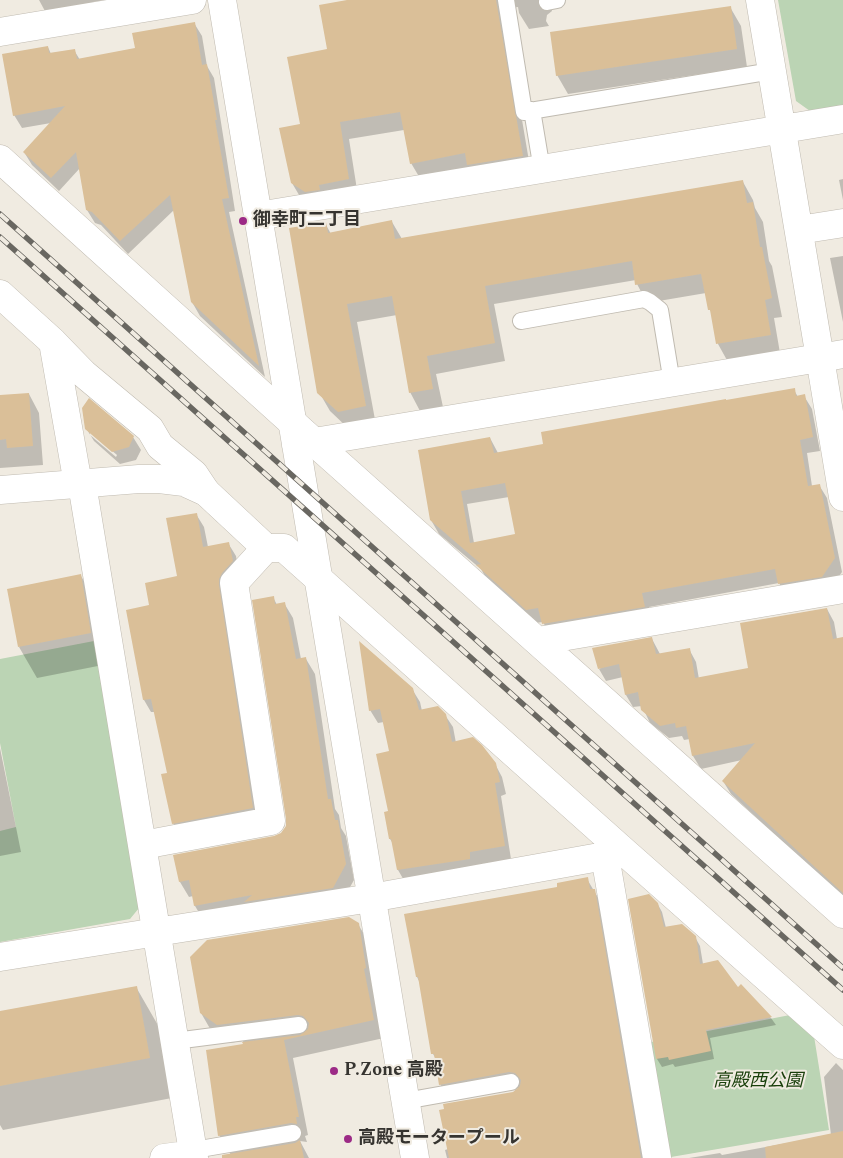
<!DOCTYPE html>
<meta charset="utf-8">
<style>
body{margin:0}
canvas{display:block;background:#f0ebe1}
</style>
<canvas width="843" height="1158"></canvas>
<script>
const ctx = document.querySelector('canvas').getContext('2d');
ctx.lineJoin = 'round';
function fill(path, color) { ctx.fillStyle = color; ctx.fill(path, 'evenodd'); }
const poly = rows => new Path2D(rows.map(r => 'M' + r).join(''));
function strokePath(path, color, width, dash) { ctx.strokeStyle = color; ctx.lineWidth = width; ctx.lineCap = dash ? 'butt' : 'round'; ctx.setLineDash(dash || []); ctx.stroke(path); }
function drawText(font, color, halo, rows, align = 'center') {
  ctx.font = font + ' Spectral,"Noto Sans JP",serif'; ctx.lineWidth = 4; ctx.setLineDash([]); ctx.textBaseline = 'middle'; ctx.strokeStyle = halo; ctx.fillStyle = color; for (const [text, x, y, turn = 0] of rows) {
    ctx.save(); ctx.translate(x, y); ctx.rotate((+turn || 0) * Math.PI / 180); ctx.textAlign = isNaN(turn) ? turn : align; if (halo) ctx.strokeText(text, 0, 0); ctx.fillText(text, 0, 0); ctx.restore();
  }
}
const green = poly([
 [778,0,843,0,843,106,810,111,796,101],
 [94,641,144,902,130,919,0,942,0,831,16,827,0,743,0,659],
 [790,1015,814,1036,829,1130,671,1157,651,1042]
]);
const shadow = poly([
 [39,0,105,0,93,2,93,6,46,13],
 [353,0,550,0,552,11,547,15,546,21,549,26,529,29,519,13,518,7,510,8,505,19,531,173,421,180,411,163,404,130,349,139,358,196,302,200,292,183,302,125,329,50],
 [730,7,741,26,747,67,568,94,557,75],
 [194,23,202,36,207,66,214,78,235,211,229,212,265,377,200,316,192,302,174,210,128,254,101,225,95,223,87,210,80,168,59,191,32,165,24,152,51,123,22,128,14,115,48,47,51,54,74,50,80,60,136,49],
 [843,179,843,200,839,180],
 [743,182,753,200,755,208,763,222,769,261,772,266,782,317,774,318,780,353,728,362,718,344,713,315,710,310,706,293,647,303,637,284,636,280,494,304,505,361,436,374,443,407,420,411,410,392,397,315,357,322,376,425,350,430,330,411,319,392,325,223,331,234,392,222,402,239],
 [843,256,843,322,830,258],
 [794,390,798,397,804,396,812,409,820,451,807,453,812,486,819,485,827,498,842,572,829,590,787,597,779,583,649,607,652,620,551,637,543,622,535,623,486,578,481,569,439,534,431,520,490,438,498,453,545,445,726,401],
 [509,497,517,535,474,543,467,504],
 [29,394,39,413,43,465,0,468,0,396],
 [86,428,133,437,141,450,136,460,120,464,94,441],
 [90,432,117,455,116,457,90,435],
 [196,514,204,527,208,547,228,543,236,556,239,575,260,821,180,836,173,823,168,774,155,712,151,712,144,700,151,606,178,577],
 [81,576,99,607,108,664,37,678,19,647],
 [273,597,277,605,284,603,293,618,301,659,306,659,315,674,335,809,339,815,341,828,346,836,354,880,341,903,204,921,195,906,193,896,189,897,180,882,175,856,274,838,282,834,287,826],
 [827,609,834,622,837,639,843,638,843,898,731,794,723,781,742,760,701,769,693,756,690,739,684,740,682,736,669,738,650,723,642,706,633,707,626,695,623,677,606,681,599,669,652,639,660,654,689,649,696,662,699,679,749,669],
 [412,689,420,702,422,711,445,715,453,727,456,743,495,764,502,777,506,794,501,796,511,859,476,865,477,871,405,882,398,870,394,845,390,839,391,752,384,722,378,723,370,710],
 [0,748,21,852,0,856],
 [587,879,603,906,647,1158,447,1158,445,1150,448,1149,520,1088,450,1100,440,1084,436,1059,433,1054,420,983,417,977,559,888],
 [657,903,662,912,666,928,695,937,700,946,703,964,738,989,741,986,771,1018,776,1025,710,1038,714,1059,675,1067,673,1064,662,1067,657,1059],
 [358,924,369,943,384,1038,293,1058,308,1135,305,1136,307,1142,300,1141,309,1158,224,1158,231,1155,219,1135,244,1045,243,1041,229,1043,212,1032,201,1013],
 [136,987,159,1027,172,1098,3,1130,0,1125,0,1013],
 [836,1063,843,1070,843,1158,689,1158,720,1153,722,1155,831,1135,824,1077]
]);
const building = poly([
 [347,0,496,0,523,156,467,165,465,153,410,164,400,112,340,122,349,179,319,185,320,190,305,192,291,183,279,128,300,124,287,57,327,49,319,5],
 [731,6,737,49,556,76,550,32],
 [195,22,202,65,207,64,217,120,215,120,229,198,222,199,259,366,191,302,170,195,120,241,92,212,86,210,76,152,51,178,23,152,65,106,13,116,2,54,48,46,49,53,75,49,77,59,135,48,132,33],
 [743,180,747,203,753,202,760,247,762,247,772,298,765,300,771,335,716,344,710,310,708,310,701,274,635,285,632,261,485,286,495,343,427,356,433,389,409,393,392,296,347,304,366,406,338,412,317,393,289,228,326,222,328,233,392,220,395,239],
 [795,388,796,396,805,394,813,437,800,440,808,486,820,484,835,558,822,577,778,584,775,569,642,593,645,607,542,624,538,608,526,610,476,565,481,564,430,520,418,450,490,437,494,453,543,444,541,432,726,399,726,400],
 [505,483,515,534,470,543,461,491],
 [29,393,33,446,7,448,6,439,0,440,0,395],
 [89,398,134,436,129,447,112,452,85,429,82,408],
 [197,513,203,547,229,542,233,561,222,573,219,579,219,585,253,808,172,824,161,774,167,773,151,699,143,700,126,610,149,605,145,583,177,576,166,518],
 [81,574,91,633,18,647,7,589],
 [274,596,275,604,285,602,296,659,306,657,328,799,331,799,335,820,338,820,346,864,333,888,244,902,252,895,194,906,189,880,179,882,173,855,274,836,281,833,286,826,286,819,252,600],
 [827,608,833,639,843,637,843,893,722,781,755,743,692,756,686,726,676,728,675,723,660,726,641,710,638,692,625,695,619,664,598,669,592,648,652,637,656,654,690,648,695,678,748,668,740,623],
 [359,641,413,688,419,710,438,706,446,714,452,742,473,737,482,745,496,763,500,782,495,783,505,846,470,852,470,859,397,870,391,839,389,839,384,812,388,811,376,754,389,751,380,709,369,711],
 [588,877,590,889,595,889,641,1158,449,1158,439,1110,444,1109,443,1104,513,1092,520,1086,521,1080,515,1073,509,1072,439,1085,434,1054,431,1054,418,977,416,977,404,914,557,887,557,883],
 [649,894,658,903,664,927,682,924,696,936,700,964,718,960,738,987,741,984,772,1017,706,1030,711,1051,669,1060,668,1057,656,1059,628,899],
 [349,917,359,923,366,968,364,969,374,1020,284,1040,299,1117,296,1117,297,1124,291,1123,218,1136,206,1050,243,1044,242,1042,300,1035,308,1029,309,1023,303,1016,298,1015,217,1025,200,1013,190,957,207,940],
 [137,986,150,1058,0,1086,0,1011],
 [843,1131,843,1158,766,1158,765,1147],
 [300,1140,304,1158,222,1158,222,1155,295,1143]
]);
const service = poly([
 [506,0,524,112,772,71],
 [547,2,557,0],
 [532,110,542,170],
 [521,321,644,299,650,302,660,310,672,383],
 [175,1041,299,1025],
 [405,1101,511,1082],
 [194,1154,200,1149,293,1133]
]);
const minor = poly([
 [760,0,820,358],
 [0,159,314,442,843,914],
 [258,216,843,119],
 [799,230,843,223],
 [0,294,53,342,84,374,150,429,160,446,194,474,206,492],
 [53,342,78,484],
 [82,484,194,1158],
 [538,641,843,589],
 [143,845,271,821,234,583,266,548,284,548,620,848,843,1045],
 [605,856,657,1158],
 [0,957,371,898,605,856,620,848],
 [164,1158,194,1154]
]);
const tertiary = poly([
 [222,0,415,1158],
 [0,32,192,0],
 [820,358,843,497],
 [296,445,843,354],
 [0,490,139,479,159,479,184,482,206,492,266,548]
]);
const rail = poly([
 [0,214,843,968],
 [0,237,843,990]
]);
const markers = [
 [243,221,5,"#9c2a86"],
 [334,1071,5,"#9c2a86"],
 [348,1139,5,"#9c2a86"]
];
const poiNames = [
 ["御幸町二丁目",253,221],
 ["P.Zone 高殿",344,1071],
 ["高殿モータープール",358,1139]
];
const parkNames = [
 ["高殿西公園",758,1082]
];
fill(green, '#bbd4b4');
fill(shadow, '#0003');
fill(building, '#dabf98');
strokePath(service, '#c0bbb1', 18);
strokePath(minor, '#c0bbb1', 29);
strokePath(tertiary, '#c0bbb1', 29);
strokePath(service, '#fff', 16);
strokePath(minor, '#fff', 28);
strokePath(tertiary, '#fff', 28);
strokePath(rail, '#696761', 5.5);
strokePath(rail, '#f0ebe1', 4, [11]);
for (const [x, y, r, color] of markers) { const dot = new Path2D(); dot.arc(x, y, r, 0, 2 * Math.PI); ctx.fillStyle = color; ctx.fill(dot); strokePath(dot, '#f0ebe1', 2); }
drawText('bold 18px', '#363430', '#f0ebe1', poiNames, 'left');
drawText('italic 18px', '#1a400c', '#f0ebe1', parkNames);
</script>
